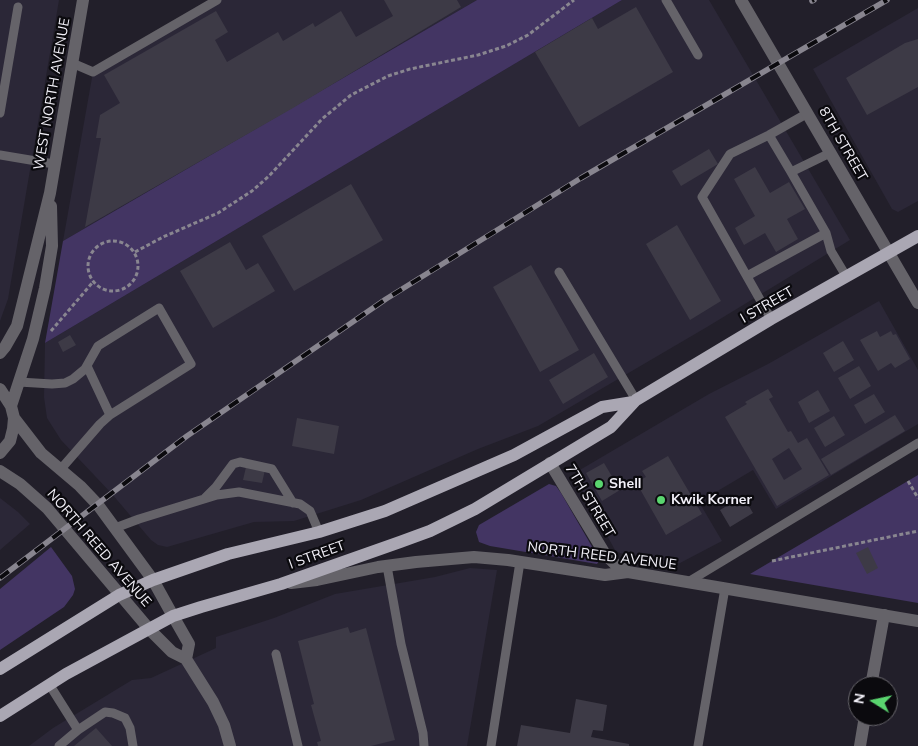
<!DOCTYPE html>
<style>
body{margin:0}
#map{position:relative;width:918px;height:746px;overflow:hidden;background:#221f2a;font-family:Mulish,sans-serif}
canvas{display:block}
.north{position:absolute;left:848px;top:676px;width:50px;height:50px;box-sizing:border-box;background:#0b0a0e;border:1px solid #68666c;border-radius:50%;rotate:280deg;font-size:14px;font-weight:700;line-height:20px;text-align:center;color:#f3f1f9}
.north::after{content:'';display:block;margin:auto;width:18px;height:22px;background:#5ad56f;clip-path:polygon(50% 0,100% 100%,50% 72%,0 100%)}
</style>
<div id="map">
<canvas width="918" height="746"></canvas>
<div class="north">N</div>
</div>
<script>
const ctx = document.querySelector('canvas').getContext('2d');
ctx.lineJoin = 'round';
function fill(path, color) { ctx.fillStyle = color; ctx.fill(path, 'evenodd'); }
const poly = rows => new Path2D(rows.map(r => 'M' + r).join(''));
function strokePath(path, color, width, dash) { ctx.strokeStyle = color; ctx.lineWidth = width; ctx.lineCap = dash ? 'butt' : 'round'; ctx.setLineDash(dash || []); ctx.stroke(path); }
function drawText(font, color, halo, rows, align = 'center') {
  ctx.font = font + ' Mulish,sans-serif'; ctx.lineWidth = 4.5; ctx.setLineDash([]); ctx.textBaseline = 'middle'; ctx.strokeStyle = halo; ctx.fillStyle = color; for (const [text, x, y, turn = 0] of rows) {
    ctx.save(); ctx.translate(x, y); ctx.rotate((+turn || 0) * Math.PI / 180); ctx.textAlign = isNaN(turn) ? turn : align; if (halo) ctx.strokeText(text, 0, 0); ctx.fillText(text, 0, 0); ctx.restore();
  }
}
const built = poly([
 [0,0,59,0,8,299,0,321],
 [217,0,477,0,63,241,93,72],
 [622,0,709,0,850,240,707,327,538,426,478,449,361,500,294,521,254,522,167,547,158,545,151,540,112,494,61,440,47,418,44,397,45,343],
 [918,8,918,201,898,212,892,209,813,69],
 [879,301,918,370,918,424,776,509,753,470,699,502,722,541,680,563,620,553,615,550,573,474,709,394,768,364],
 [0,498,18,512,30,524,0,550],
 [470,568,497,570,467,746,29,746,53,728,132,680,151,678,216,648,216,637,274,618,335,594,435,577]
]);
const green = poly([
 [477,0,622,0,45,343,63,241],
 [918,475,918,603,750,574,772,561],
 [549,484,556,486,561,493,598,557,599,561,597,564,490,546,479,542,476,532,479,525],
 [51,547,72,576,75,589,73,595,64,607,0,650,0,589]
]);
const building = poly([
 [384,0,457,0,461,7,293,108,85,227,101,138,96,138,100,115,120,103,104,75,216,11,228,32,215,40,227,62,278,32,283,41,313,23,315,27,341,11,356,37,393,16],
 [636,7,673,72,579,127,535,52,592,18,598,29],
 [918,39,918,87,867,115,846,78,905,43],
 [709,149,718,164,681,186,672,171],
 [755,167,770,193,789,182,805,209,787,219,798,239,776,252,765,233,744,245,735,228,755,216,734,179],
 [351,184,383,240,294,291,262,236],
 [677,225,721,301,690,320,646,244],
 [230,242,246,270,258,263,275,291,213,328,180,271],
 [531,265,579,350,540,372,493,287],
 [877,331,880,337,891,331,893,335,896,334,910,359,895,368,891,363,878,371,860,340],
 [70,335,76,345,63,352,58,342],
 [843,341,854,360,834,372,823,353],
 [594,353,608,377,563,404,549,380],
 [859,366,871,386,850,399,838,378],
 [768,389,773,397,769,399,788,432,791,431,798,443,807,438,829,475,777,506,725,417,747,404,745,402],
 [789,448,802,469,784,480,772,459],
 [818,390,830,411,809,423,798,402],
 [874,394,885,412,865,424,854,405],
 [895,415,905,431,831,475,821,459],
 [834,416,845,435,825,447,814,428],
 [297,418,339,426,334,454,292,446],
 [668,456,702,514,666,535,636,482,646,477,642,471],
 [604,463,620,490,602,501,586,473],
 [246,467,265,470,262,483,243,480],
 [743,496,753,513,730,527,720,510],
 [868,547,878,568,867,574,856,553],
 [348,627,350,633,366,628,395,740,371,746,318,746,317,742,321,741,311,705,314,704,298,641],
 [576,699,607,705,603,731,593,730,591,737,629,744,629,746,517,746,521,725,570,733],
 [96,728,112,746,74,746]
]);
const path = poly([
 '88 266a25 25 0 1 1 50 0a25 25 0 1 1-50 0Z',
 [135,252,163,237,218,213,252,191,269,176,322,119,351,95,388,76,410,69,478,55,506,46,528,35,574,0],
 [51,331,93,282],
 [908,481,918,498],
 [772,561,918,531]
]);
const service = poly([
 [666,0,698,55],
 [72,63,93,72,217,0],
 [0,113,18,7],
 [769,135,791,172,830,153],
 [0,155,54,164],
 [791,172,826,233],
 [559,272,636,400],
 [747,276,826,233,831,251,846,276],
 [771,319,702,197,730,154,769,135,808,113],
 [87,366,110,415],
 [19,382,52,384,65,383,73,379,85,369,98,346,159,308,191,364,110,415,100,424,60,470],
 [205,498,216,487,233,464,240,462,272,469,293,503],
 [115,528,139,519,217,495,239,492,300,504,310,511,319,532],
 [387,566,401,644,423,733,424,746],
 [688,582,918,443],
 [276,654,298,746],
 [49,684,78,730,59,746],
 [78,730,105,712,113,713,125,718,130,728,133,746],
 [491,746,520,562],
 [698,746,725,588]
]);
const minor = poly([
 [741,0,918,303],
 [173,616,189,644,186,659],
 [149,629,172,652,186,659,213,702,224,725,230,746],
 [871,686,884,615],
 [860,746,865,716]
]);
const tertiary = poly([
 [0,353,5,347,17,326,50,193,83,0],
 [0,389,11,406,14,418,13,429,10,441,0,453],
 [11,406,33,339,45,288,52,246,51,206],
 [14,418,41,453,80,486,98,505,153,580,173,616],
 [550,463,605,554,615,564,628,572],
 [0,471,20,484,47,508,149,629],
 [291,583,317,580,378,567,416,562,474,557,508,560,605,575,628,572,918,621]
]);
const primary = poly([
 [0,669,119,595,153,580,228,554,319,532,385,511,514,455,602,407,633,402],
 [0,716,66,674,173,616,201,607,281,584,400,542,430,531,475,509,611,427,636,400,771,319,918,236]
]);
const rail = poly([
 [812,1,814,0],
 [0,578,187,436,386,299,581,178,887,0]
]);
const markers = [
 [599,484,5,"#5ad56f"],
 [661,500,5,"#5ad56f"]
];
const streetNames = [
 ["WEST NORTH AVENUE",52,94,-80],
 ["8TH STREET",843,144,60],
 ["I STREET",767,305,-30],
 ["7TH STREET",590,501,59],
 ["NORTH REED AVENUE",99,548,49],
 ["I STREET",317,555,-20],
 ["NORTH REED AVENUE",602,556,7]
];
const poiNames = [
 ["Shell",609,484],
 ["Kwik Korner",671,500]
];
fill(built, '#2b2737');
fill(green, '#433563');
fill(building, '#3d3a46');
strokePath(path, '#898690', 3, [4, 2.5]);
strokePath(service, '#656369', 9);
strokePath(minor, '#656369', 12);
strokePath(tertiary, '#656369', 12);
strokePath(primary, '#aaa7b3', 12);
strokePath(rail, '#88858f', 5.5);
strokePath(rail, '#0b0a0e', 4, [11]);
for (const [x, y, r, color] of markers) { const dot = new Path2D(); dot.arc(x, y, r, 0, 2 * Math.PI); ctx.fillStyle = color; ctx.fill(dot); strokePath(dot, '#0b0a0e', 2); }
drawText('14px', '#f3f1f9', '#0b0a0e', streetNames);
drawText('bold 14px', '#f3f1f9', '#0b0a0e', poiNames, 'left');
</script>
